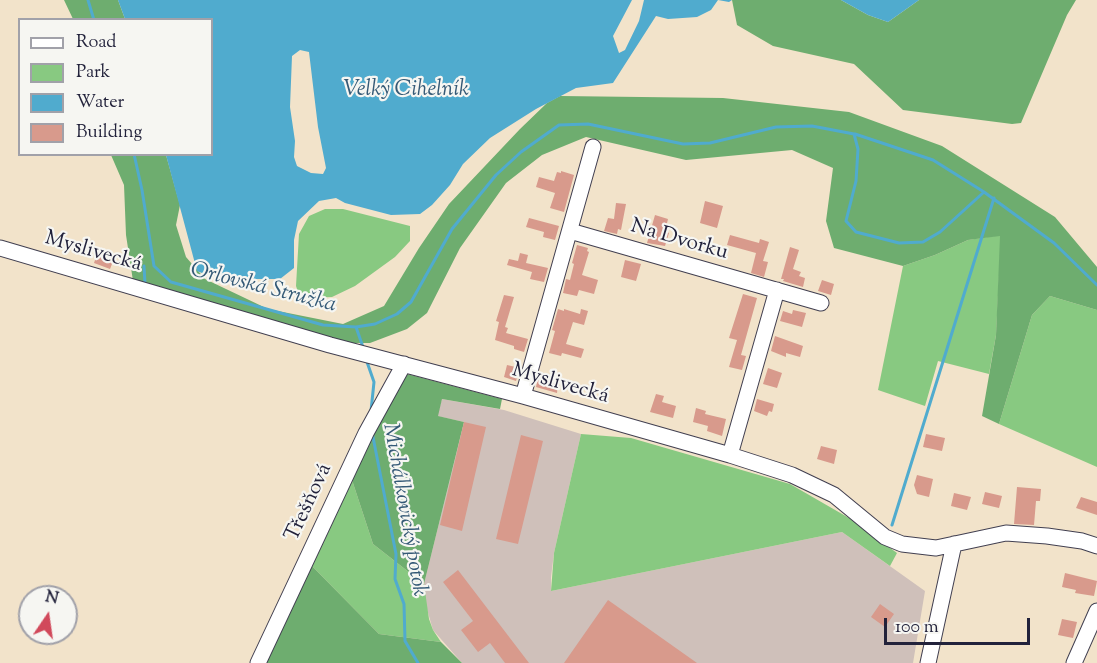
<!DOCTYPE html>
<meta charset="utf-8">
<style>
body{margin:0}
#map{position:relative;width:1097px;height:663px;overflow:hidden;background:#f2e3ca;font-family:"Sorts Mill Goudy",serif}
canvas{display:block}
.legend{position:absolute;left:18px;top:18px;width:195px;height:138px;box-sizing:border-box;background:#f6f6f2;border:2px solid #a1a1a9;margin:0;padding:8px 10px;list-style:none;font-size:18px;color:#22223b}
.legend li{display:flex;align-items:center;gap:12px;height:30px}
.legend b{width:30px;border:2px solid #a1a1a9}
.north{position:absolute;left:18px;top:585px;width:60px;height:60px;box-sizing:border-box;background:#f6f6f2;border:2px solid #a1a1a9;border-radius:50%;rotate:13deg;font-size:16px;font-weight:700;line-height:24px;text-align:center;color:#22223b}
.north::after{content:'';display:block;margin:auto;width:21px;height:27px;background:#d1495b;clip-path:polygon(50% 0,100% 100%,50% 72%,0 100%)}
.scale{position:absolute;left:884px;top:618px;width:146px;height:27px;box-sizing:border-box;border:3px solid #22223b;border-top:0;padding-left:8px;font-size:18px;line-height:21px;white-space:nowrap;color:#22223b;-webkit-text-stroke:4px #f6f6f2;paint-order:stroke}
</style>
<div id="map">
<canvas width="1097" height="663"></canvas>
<ul class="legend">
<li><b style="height:8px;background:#fff"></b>Road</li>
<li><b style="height:16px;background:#88c981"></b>Park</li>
<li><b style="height:16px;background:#50abce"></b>Water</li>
<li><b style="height:16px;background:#d89a8c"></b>Building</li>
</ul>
<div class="north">N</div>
<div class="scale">100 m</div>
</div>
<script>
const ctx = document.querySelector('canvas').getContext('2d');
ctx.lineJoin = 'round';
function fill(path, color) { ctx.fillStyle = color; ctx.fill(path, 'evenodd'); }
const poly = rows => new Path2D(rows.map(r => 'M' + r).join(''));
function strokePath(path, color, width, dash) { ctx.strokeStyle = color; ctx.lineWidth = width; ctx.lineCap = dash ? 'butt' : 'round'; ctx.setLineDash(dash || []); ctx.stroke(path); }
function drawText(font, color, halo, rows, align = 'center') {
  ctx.font = font + ' "Sorts Mill Goudy",serif'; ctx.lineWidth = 4.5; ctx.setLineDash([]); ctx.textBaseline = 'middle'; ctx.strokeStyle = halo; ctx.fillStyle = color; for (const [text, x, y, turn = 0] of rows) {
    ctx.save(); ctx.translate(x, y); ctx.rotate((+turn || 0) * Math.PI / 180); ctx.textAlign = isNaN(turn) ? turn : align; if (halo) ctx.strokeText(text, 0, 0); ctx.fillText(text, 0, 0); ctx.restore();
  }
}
const industrial = poly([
 [442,399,504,410,581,434,554,553,551,577,551,591,842,532,925,591,913,663,462,663,433,630,425,602,424,584,464,422,437,416]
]);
const green = poly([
 [325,209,343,209,410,226,410,241,395,257,355,286,332,297,308,298,298,292,296,286,299,234,309,216],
 [1001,235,996,335,989,374,938,361,925,406,878,390,903,266,935,255,968,240],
 [1050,296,1097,310,1097,467,999,424,1032,315],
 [581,434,631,438,790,484,849,518,897,553,890,566,842,532,551,591,554,553],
 [352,480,373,544,424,584,429,619,433,630,441,642,379,634,310,564]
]);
const forest = poly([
 [64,0,118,0,125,19,73,19],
 [732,0,841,0,868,15,888,22,919,0,1076,0,1067,15,1021,123,1012,124,903,110,854,64,773,46,737,25],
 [560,96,723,98,849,112,942,146,1055,217,1097,267,1097,310,1050,296,1032,315,999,424,982,416,996,335,1000,236,968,240,935,255,903,266,834,248,826,221,833,168,792,150,686,160,586,137,542,155,506,183,460,248,427,313,407,329,370,343,350,343,133,281,126,235,124,185,111,155,166,155,180,205,176,225,186,257,205,279,268,309,343,324,384,306,419,248,449,204,520,129,547,103],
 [407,374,502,399,500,409,442,399,438,416,464,422,424,584,373,544,352,480,382,417],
 [310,564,379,634,441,642,462,663,265,663]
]);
const water = poly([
 [118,0,632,0,613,36,619,53,625,50,639,21,644,0,732,0,729,2,718,0,711,10,697,17,668,19,656,16,613,83,576,88,536,109,490,138,463,164,450,185,432,205,420,214,391,215,345,203,336,198,319,201,298,221,294,240,294,268,280,279,255,279,207,275,197,271,166,155,212,154,212,20,125,19],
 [300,50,309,52,318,127,326,168,323,174,311,173,297,166,294,157,295,141,290,107,292,56],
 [841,0,919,0,888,22,868,15]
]);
const stream = poly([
 [88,0,94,20],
 [855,134,933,160,984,192],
 [134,154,142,190,154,266,171,282,323,325,356,327,375,324,397,314,411,302,452,229,496,175,521,152,559,125,588,124,683,144,710,143,776,127,812,126,854,134,858,149,856,181,846,221,856,232,899,243,923,242,940,232,984,192,1054,243,1097,285],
 [144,266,145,284],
 [356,327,364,350],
 [367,362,374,382,371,411],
 [372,432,396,554,395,579,404,604,405,641,418,663],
 [892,525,994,198]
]);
const building = poly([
 [561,171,574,175,564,212,550,208,555,193,536,187,539,177,554,181,557,172,561,173],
 [705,201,723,206,717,228,700,223],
 [616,203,626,204,621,230,618,229,617,234,604,231,608,218,614,219],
 [655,215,668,219,665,231,669,233,665,246,647,243],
 [529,218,559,226,555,240,543,237,544,232,526,227],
 [730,235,759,243,760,239,769,242,763,261,768,262,764,277,751,273,756,253,727,245],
 [577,245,588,248,587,251,589,252,582,275,598,280,594,294,579,290,577,296,563,293,566,279,570,280,574,264,572,263],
 [790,247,799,250,793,269,801,272,799,276,805,278,803,287,783,281,784,279,781,279],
 [98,251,115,256,110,269,94,263],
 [520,253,528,255,526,263,548,268,544,282,530,279,532,272,507,265,509,259,518,261],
 [625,260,641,264,636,281,621,277],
 [822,280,834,284,831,295,818,291],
 [743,294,757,298,741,355,746,356,742,370,729,367,737,340,729,338],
 [504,295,514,297,505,327,508,328,506,333,528,339,524,352,514,349,514,346,495,340,499,322,496,321],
 [558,309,564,311,564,309,580,314,581,309,588,311,584,325,573,322,566,344,584,349,581,358,562,353,561,356,549,353,555,331,552,330],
 [793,310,806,313,802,327,780,321,783,311,792,314],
 [775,336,803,346,800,357,786,353,786,357,771,351],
 [507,365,520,368,516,381,504,377],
 [768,368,782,373,777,388,763,384],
 [538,378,558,384,557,393,536,387],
 [656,394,664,396,662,402,676,406,673,418,650,412],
 [757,399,774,404,772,412,769,411,767,416,754,411],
 [696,408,706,411,705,414,726,419,722,436,707,431,708,426,693,422],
 [464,422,486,427,462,531,440,525],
 [926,434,945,438,942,451,923,447],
 [521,435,543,441,518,544,496,539],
 [821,446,837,450,834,464,817,459],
 [917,475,933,479,929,497,917,494,914,485],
 [1017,487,1041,489,1040,501,1036,501,1034,525,1014,524],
 [985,492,1002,496,999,508,982,504],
 [954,493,971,497,967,510,951,506],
 [1081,497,1097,502,1097,515,1076,508],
 [458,570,529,663,505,663,490,643,478,652,461,630,473,621,443,582],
 [1065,573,1097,581,1094,596,1075,593,1076,590,1062,587],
 [608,600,697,663,564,663],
 [880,604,894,614,885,627,871,617],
 [1062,619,1077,622,1073,638,1058,635]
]);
const minor = poly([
 [570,231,821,303],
 [0,248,330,345,523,396,730,455,792,475,834,495,885,537,902,544,936,548,1006,533,1047,536,1082,541,1097,546],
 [523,396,593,147],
 [730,455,777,290],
 [258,663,366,433,404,364],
 [928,663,954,544],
 [1074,663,1097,611]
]);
const streetNames = [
 ["Na Dvorku",679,241,16],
 ["Myslivecká",93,253,16],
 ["Myslivecká",560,385,16],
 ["Třešňová",310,503,-65]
];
const waterNames = [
 ["Velký Cihelník",406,91],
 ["Orlovská Stružka",263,289,14],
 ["Michálkovický potok",403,510,80]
];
fill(industrial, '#cfc0ba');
fill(green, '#88c981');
fill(forest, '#6ead6f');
fill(water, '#50abce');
strokePath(stream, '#50abce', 3);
fill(building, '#d89a8c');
strokePath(minor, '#413f50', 17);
strokePath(minor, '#fff', 15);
drawText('21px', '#22223b', '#f6f6f2', streetNames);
drawText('italic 22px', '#345976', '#f6f6f2', waterNames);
</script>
